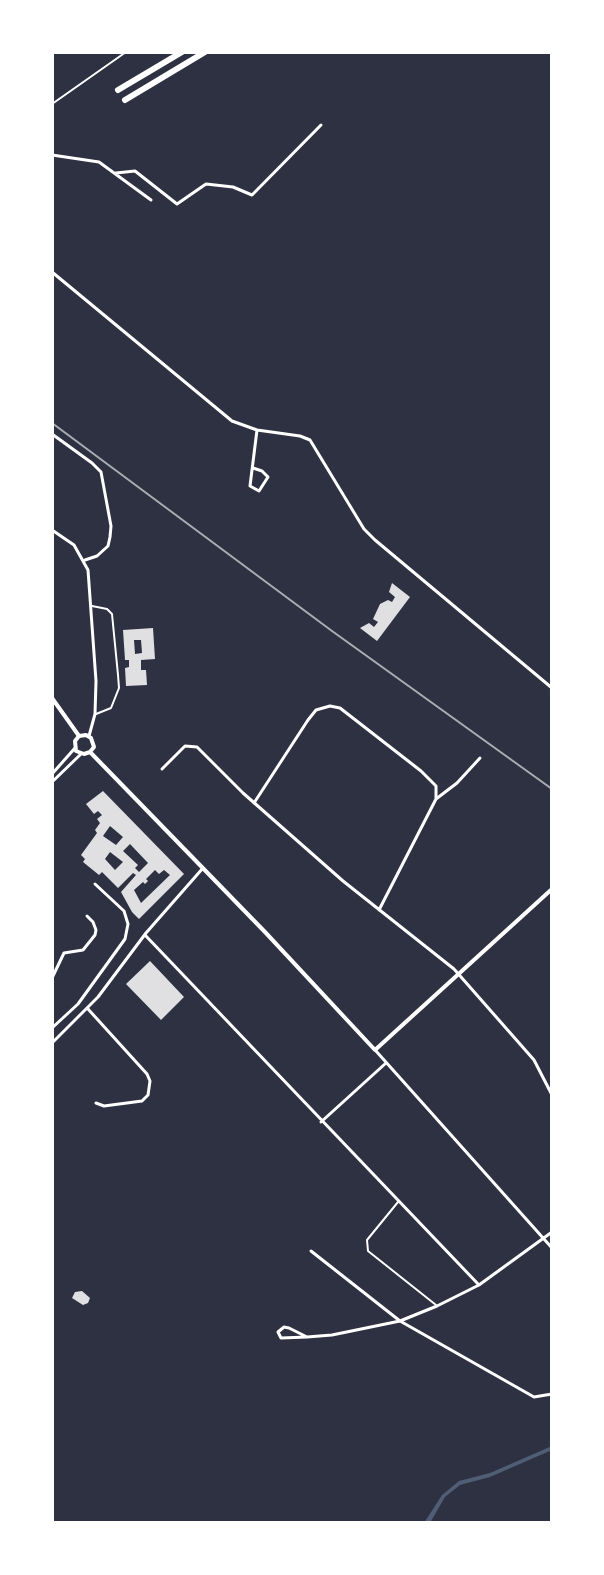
<!DOCTYPE html>
<style>
body{margin:0}
#map{position:relative;width:604px;height:1575px;overflow:hidden;background:#2d3142;font-family:Commissioner,sans-serif}
canvas{display:block}
.frame{position:absolute;inset:0;border:54px solid #fff;pointer-events:none}
</style>
<div id="map">
<canvas width="604" height="1575"></canvas>
<div class="frame"></div>
</div>
<script>
const ctx = document.querySelector('canvas').getContext('2d');
ctx.lineJoin = 'round';
function fill(path, color) { ctx.fillStyle = color; ctx.fill(path, 'evenodd'); }
const poly = rows => new Path2D(rows.map(r => 'M' + r).join(''));
function strokePath(path, color, width, dash) { ctx.strokeStyle = color; ctx.lineWidth = width; ctx.lineCap = dash ? 'butt' : 'round'; ctx.setLineDash(dash || []); ctx.stroke(path); }
const water = poly([
 [552,1446,552,1450,490,1477,460,1485,445,1497,430,1523,424,1523,442,1495,459,1481,490,1473]
]);
const building = poly([
 [392,583,410,597,377,641,360,628,369,623,374,627,378,622,373,619,380,604,388,600,392,602,395,597,389,592],
 [153,628,155,659,141,660,141,670,146,670,147,685,126,686,125,668,129,667,129,660,125,660,123,630],
 [134,640,141,640,142,653,135,654],
 [103,791,184,874,139,919,132,912,121,892,136,875,133,873,118,888,102,872,99,875,83,862,85,859,81,855,97,833,95,830,100,823,97,819,102,815,98,811,94,814,86,804],
 [110,826,123,837,116,845,103,836],
 [130,844,148,863,139,872,135,868,138,865,123,851],
 [110,852,123,862,115,870,105,859],
 [155,870,159,874,164,870,170,875,141,903,134,890,143,882,145,884,148,881,146,879],
 [150,961,184,997,161,1020,126,984],
 [82,1291,90,1298,88,1303,83,1305,72,1298,75,1292]
]);
const path = poly([
 [52,104,126,52]
]);
const service = poly([
 [92,606,107,609,112,614,118,675,119,688,111,708,96,714],
 [398,1202,367,1240,368,1251,436,1305]
]);
const pedestrian = poly([
 [52,978,64,953,83,950,95,935,96,930,93,922,87,916],
 [52,1028,78,1004,125,939,128,924,124,911,95,884]
]);
const minor = poly([
 [52,155,99,162,151,200],
 [116,173,135,171,177,204,206,184,233,187,252,195,321,125],
 [52,272,232,421,257,430,300,436,310,440,364,529,375,540,552,688],
 [52,434,92,463,101,472,111,526,110,537,108,546,97,556,85,560],
 [253,468,262,471,268,477,259,491,250,486,257,430],
 [52,530,74,545,88,570,96,681,95,714,89,736],
 [162,769,185,746,197,747,243,793,343,881,454,969,534,1060,552,1095],
 [52,774,75,748],
 [52,782,81,754],
 [436,799,457,783,480,758],
 [254,803,308,720,316,710,330,706,340,708,421,771,436,786,436,799,379,910],
 [145,935,479,1285],
 [88,1009,147,1074,150,1081,148,1095,142,1101,104,1106,96,1103],
 [52,1043,98,997,146,933,203,868],
 [376,1051,552,1248],
 [321,1122,386,1063],
 [311,1251,400,1321,534,1397,552,1394],
 [284,1327,289,1328,307,1337,281,1338,278,1332,284,1327],
 [307,1337,332,1335,400,1321,437,1306,479,1285,552,1232]
]);
const tertiary = poly([
 [52,698,79,736],
 [79,736,75,741,76,751,84,754,90,752],
 [79,736,86,735,91,738,94,747,90,752],
 [90,752,265,932,375,1050,552,889]
]);
const motorway = poly([
 [118,90,182,52],
 [125,100,205,52]
]);
const tram = poly([
 [52,423,332,631,552,789]
]);
fill(water, '#4f5d75');
fill(building, '#e0e0e3');
strokePath(path, '#fff', 2);
strokePath(service, '#fff', 2);
strokePath(pedestrian, '#fff', 3);
strokePath(minor, '#fff', 3);
strokePath(tertiary, '#fff', 4);
strokePath(motorway, '#fff', 6);
strokePath(tram, '#abadb3', 2);
</script>
